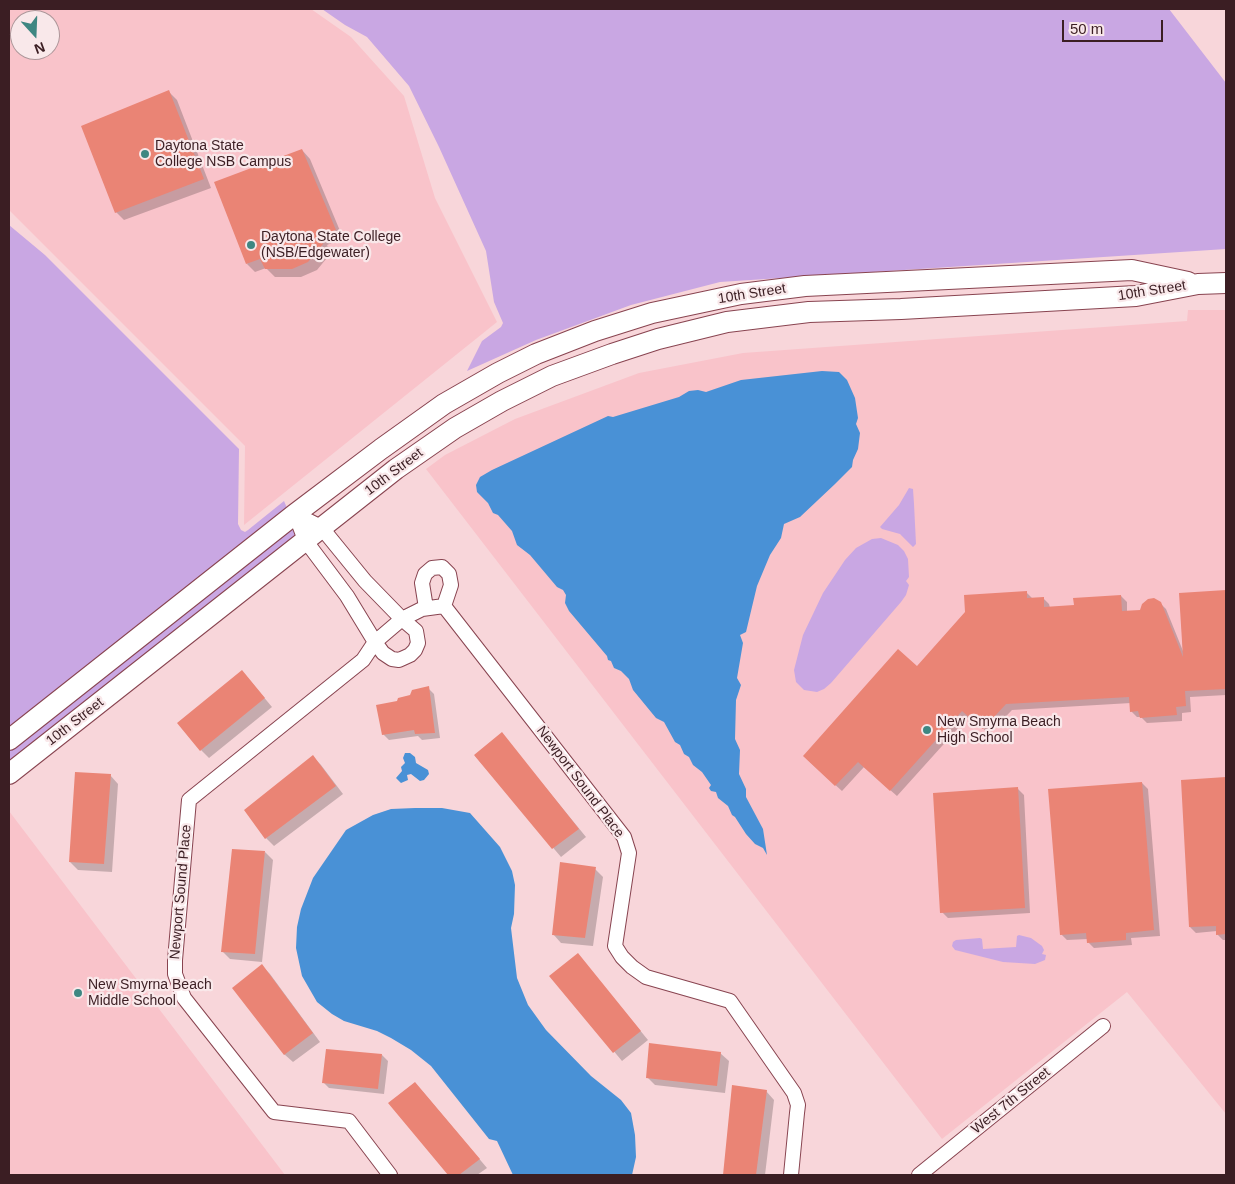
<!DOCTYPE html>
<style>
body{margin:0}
#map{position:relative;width:1235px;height:1184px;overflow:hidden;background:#f8d6da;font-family:Helvetica,sans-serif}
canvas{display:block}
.frame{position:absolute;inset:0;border:10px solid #3b1e23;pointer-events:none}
.north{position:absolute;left:10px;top:10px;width:50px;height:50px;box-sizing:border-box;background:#f9e8ea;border:1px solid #ad979a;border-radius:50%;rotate:160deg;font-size:14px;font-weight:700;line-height:20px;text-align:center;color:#3b1e23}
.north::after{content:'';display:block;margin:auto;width:18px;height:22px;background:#3f8782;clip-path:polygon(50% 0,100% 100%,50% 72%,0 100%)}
.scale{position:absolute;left:1062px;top:20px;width:101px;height:22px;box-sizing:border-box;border:2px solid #3b1e23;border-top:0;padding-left:6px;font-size:15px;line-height:18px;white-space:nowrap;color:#3b1e23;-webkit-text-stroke:4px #f9e8ea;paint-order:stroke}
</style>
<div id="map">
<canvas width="1235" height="1184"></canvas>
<div class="frame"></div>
<div class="north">N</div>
<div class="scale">50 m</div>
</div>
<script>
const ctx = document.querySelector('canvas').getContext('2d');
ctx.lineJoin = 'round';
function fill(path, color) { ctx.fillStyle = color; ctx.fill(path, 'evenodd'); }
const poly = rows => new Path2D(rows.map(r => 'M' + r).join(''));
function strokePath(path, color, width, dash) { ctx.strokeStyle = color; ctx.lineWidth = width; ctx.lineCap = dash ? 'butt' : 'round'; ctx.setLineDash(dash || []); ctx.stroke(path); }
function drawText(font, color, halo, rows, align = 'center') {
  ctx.font = font + ' Helvetica,sans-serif'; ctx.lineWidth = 4.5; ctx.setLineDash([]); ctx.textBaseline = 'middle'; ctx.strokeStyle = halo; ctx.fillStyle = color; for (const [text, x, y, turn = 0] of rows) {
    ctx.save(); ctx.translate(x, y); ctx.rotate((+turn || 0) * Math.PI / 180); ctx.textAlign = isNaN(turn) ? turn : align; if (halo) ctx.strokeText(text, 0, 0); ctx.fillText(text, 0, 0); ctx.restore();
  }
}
const built = poly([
 [9,9,311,9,351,37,404,96,435,198,497,322,244,525,245,446,9,210],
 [20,20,50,20,50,50,20,50],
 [1188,310,1226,310,1226,1114,1127,992,942,1139,426,469,445,455,515,419,639,373,743,353,1187,321],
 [9,811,285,1175,9,1175]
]);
const green = poly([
 [322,9,1169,9,1226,83,1226,249,720,282,631,305,536,340,467,371,482,341,501,327,503,323,494,302,486,251,439,147,409,86,367,37,345,25],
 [9,225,45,255,239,449,238,524,241,530,245,532,248,530,284,501,287,508,9,730],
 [909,488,913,489,914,504,916,544,913,547,900,534,882,529,880,527,899,505],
 [292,526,297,537,9,764,9,750],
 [881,538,898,545,904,551,908,559,909,577,906,581,909,585,906,595,901,602,831,683,824,689,817,692,804,690,796,682,794,670,803,635,823,593,845,560,856,548,872,539],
 [1019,935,1031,938,1042,946,1044,950,1042,954,1046,955,1045,960,1035,964,1003,962,955,950,952,946,953,942,956,940,980,938,982,939,983,949,1016,947,1017,936]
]);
const water = poly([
 [822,371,839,372,847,380,855,398,858,418,856,424,860,433,858,449,853,460,852,467,835,484,800,517,784,524,781,538,770,555,757,586,746,632,740,635,743,643,737,678,741,685,736,700,735,739,740,750,739,774,746,789,746,797,763,829,767,855,763,848,755,844,746,834,735,817,732,815,728,806,718,798,716,792,711,791,709,788,711,785,702,772,693,765,689,757,684,754,680,745,675,742,664,722,656,718,633,690,629,679,621,671,614,668,611,661,608,660,607,656,569,611,565,603,566,595,563,590,557,587,530,555,517,545,512,531,498,515,493,513,488,503,477,492,476,485,480,477,492,470,608,416,613,417,679,397,689,391,698,390,706,392,741,380],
 [405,753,410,753,415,757,416,763,428,770,429,774,424,780,420,781,411,774,407,775,408,780,401,783,396,778,402,771,401,767,405,763,403,758],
 [415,808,442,808,470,813,500,847,512,871,515,885,514,914,511,928,517,978,528,1005,546,1030,591,1076,621,1100,631,1113,635,1135,636,1157,632,1175,513,1175,497,1141,489,1139,431,1066,411,1050,391,1038,377,1031,344,1021,332,1014,317,1002,302,976,296,948,297,927,301,909,313,878,346,830,373,815,391,809]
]);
const shadow = poly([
 [169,92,177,100,211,188,124,220,116,212],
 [302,150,310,159,343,238,327,245,331,253,317,270,301,277,275,277,266,268,255,272,247,264],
 [1226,591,1226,695,1190,697,1191,712,1182,713,1182,721,1147,723,1141,717,1137,717,1131,711,1131,703,1012,710,989,734,969,716,897,796,864,767,842,791,810,762,917,668,1026,592,1033,599,1043,598,1049,604,1050,608,1075,606,1121,596,1127,602,1127,612,1141,611,1160,603,1166,609,1183,651,1180,594],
 [242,671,272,707,209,758,201,750],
 [428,688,434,694,440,738,422,740,418,736,389,740,383,734,398,702],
 [502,734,586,837,561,857,475,756],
 [313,757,321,765,343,794,274,846,266,838],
 [110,775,118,784,112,872,78,870,70,862],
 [1226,778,1226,940,1223,940,1217,934,1217,931,1196,933,1190,927,1182,781],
 [1142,783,1148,789,1160,936,1131,938,1132,945,1094,948,1088,942,1088,939,1067,940,1061,934],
 [1018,789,1024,795,1030,913,948,918,942,912],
 [265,852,273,860,262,962,230,959,222,951],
 [595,869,603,877,593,946,561,943,553,934],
 [578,955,648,1040,622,1061,551,976],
 [262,966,270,974,320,1042,293,1062,284,1054],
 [720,1053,729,1061,725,1093,655,1085,647,1077],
 [382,1055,388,1061,384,1094,329,1088,323,1082],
 [733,1086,766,1091,774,1100,765,1175,724,1175],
 [423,1092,487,1168,477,1175,449,1175,390,1104]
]);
const building = poly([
 [169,90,204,179,115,213,81,126],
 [302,149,336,230,320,236,323,244,308,262,292,269,265,269,260,259,246,264,214,182],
 [1226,590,1226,689,1185,691,1186,706,1176,707,1177,715,1140,718,1138,711,1130,712,1129,697,1006,704,983,729,962,711,890,791,858,762,835,786,803,756,898,649,917,666,965,612,964,595,1027,591,1027,598,1044,597,1044,607,1074,605,1073,598,1121,595,1122,611,1140,610,1142,604,1148,599,1154,598,1161,602,1183,657,1179,593],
 [242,670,265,698,200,751,177,723],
 [429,686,435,733,415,734,414,730,382,735,376,705,397,701,398,698,410,695,412,690],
 [502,732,579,829,552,849,474,755],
 [313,755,336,786,265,839,244,810],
 [75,772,111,774,104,864,69,862],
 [1226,777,1226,934,1216,935,1216,926,1189,927,1181,780],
 [1142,782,1154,930,1126,933,1126,940,1087,943,1086,933,1060,935,1048,789],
 [1018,787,1025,908,940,913,933,793],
 [232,849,265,851,255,954,221,952],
 [560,862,596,867,585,938,552,935],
 [578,953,641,1031,613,1053,549,976],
 [262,964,313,1033,284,1055,232,988],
 [649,1043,721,1052,717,1086,646,1078],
 [326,1049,382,1054,378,1089,322,1083],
 [415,1082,480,1159,459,1175,448,1175,388,1103],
 [732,1085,767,1090,756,1175,723,1175]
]);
const street = poly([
 [295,514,321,527,365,581,402,619,416,631,418,643,415,650,410,655,399,660,392,659,383,653,375,642,347,596,305,540,295,514],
 [426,608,422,583,425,574,432,568,442,567,449,574,451,585,444,606],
 [390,1175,349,1121,274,1112,184,998,175,974,175,960,189,800,363,660,375,642,402,619,422,609,444,606,624,837,629,853,615,946,622,957,632,967,646,977,730,1001,794,1093,798,1105,797,1113,791,1175],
 [919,1175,1103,1026]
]);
const secondary = poly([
 [9,740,295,514,381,449,444,404,498,373,536,354,595,331,652,313,741,294,805,286,1132,270,1188,282],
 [9,774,396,469,455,428,502,401,552,376,612,354,658,339,727,322,809,312,901,309,1136,296,1198,284,1226,283]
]);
const markers = [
 [145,154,5,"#3f8782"],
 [251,245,5,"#3f8782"],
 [927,730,5,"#3f8782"],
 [78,993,5,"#3f8782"]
];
const poiNames = [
 ["Daytona State",155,146],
 ["College NSB Campus",155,162],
 ["Daytona State College",261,237],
 ["(NSB/Edgewater)",261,253],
 ["New Smyrna Beach",937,722],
 ["High School",937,738],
 ["New Smyrna Beach",88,985],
 ["Middle School",88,1001]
];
const streetNames = [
 ["10th Street",1152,291,-9],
 ["10th Street",752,294,-9],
 ["10th Street",394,472,-37],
 ["10th Street",75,722,-38],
 ["Newport Sound Place",580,782,53],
 ["Newport Sound Place",181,892,-85],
 ["West 7th Street",1011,1101,-39]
];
fill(built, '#f9c3ca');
fill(green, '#c9a7e3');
fill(water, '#4991d6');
fill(shadow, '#0003');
fill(building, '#ea8475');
strokePath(street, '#884450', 16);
strokePath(secondary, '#884450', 22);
strokePath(street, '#fff', 14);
strokePath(secondary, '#fff', 20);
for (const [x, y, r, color] of markers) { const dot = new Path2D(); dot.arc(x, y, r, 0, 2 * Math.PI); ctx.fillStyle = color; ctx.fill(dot); strokePath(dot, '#f9e8ea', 2); }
drawText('14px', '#3b1e23', '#f9e8ea', poiNames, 'left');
drawText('14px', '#3b1e23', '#f9e8ea', streetNames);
</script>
